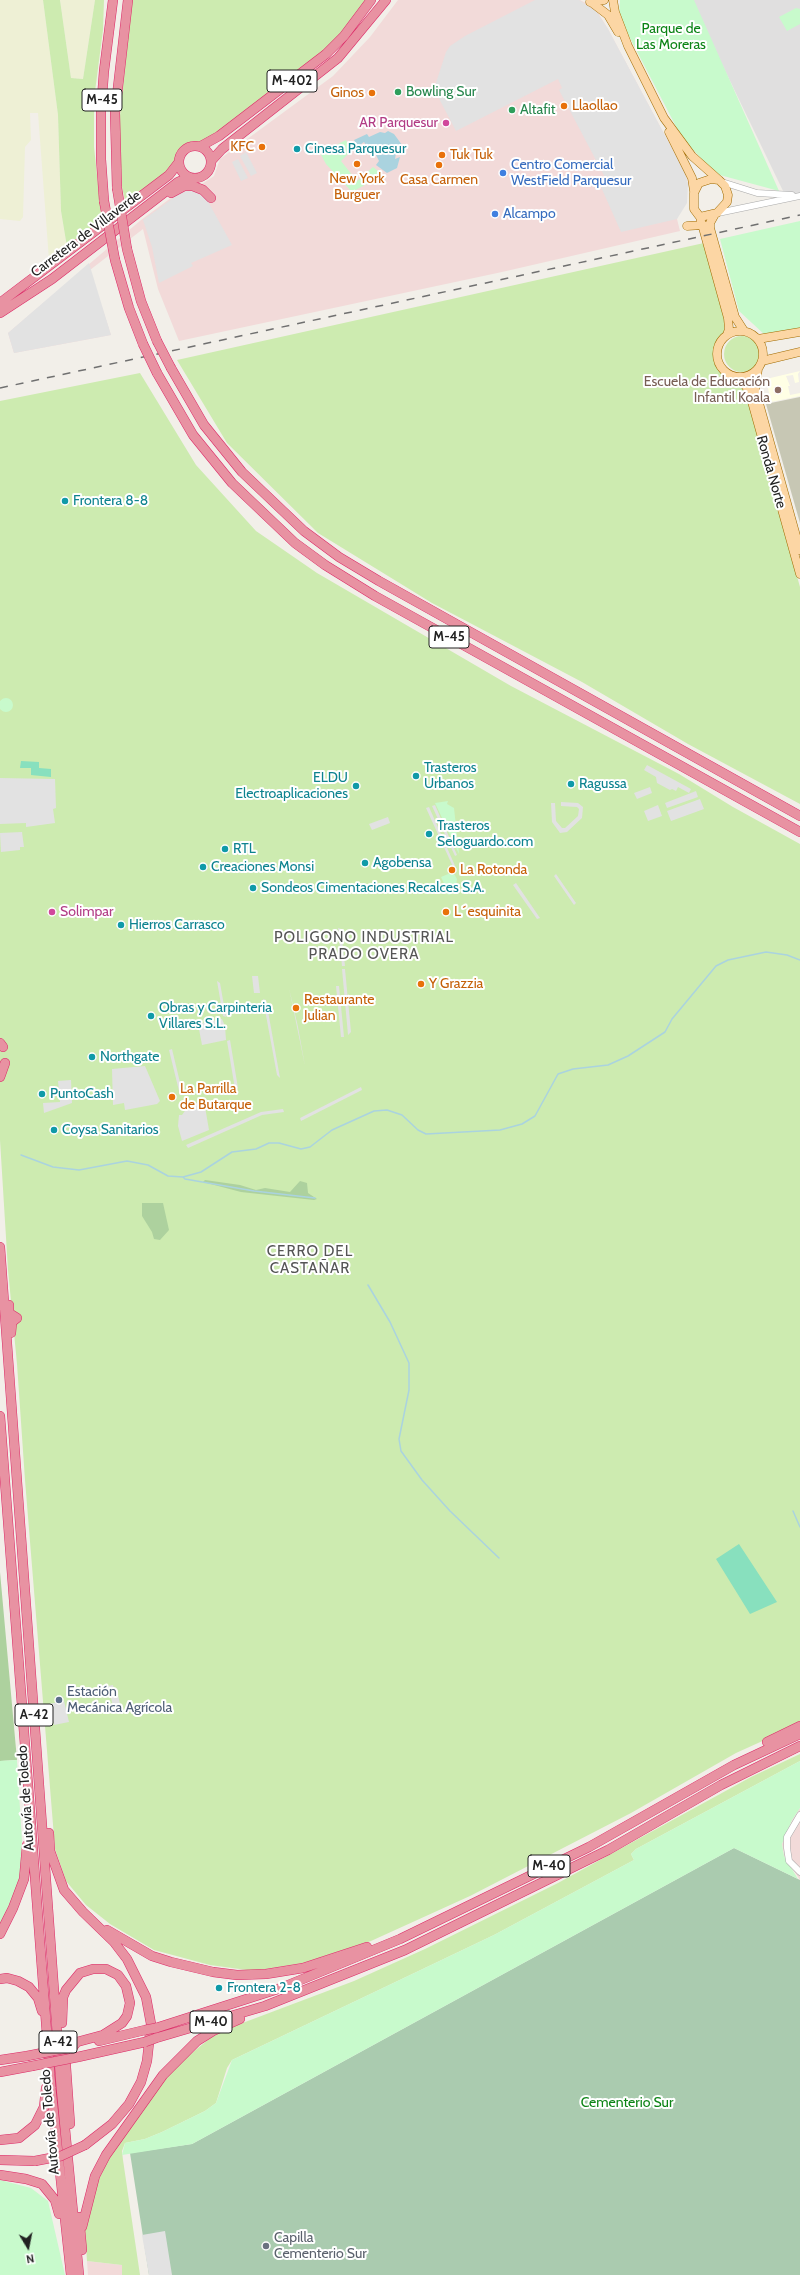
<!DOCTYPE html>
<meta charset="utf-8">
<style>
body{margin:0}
#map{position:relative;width:800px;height:2275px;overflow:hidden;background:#f2efe9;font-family:Cabin,sans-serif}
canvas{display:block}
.north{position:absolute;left:8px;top:2227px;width:40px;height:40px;-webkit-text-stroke:3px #fff;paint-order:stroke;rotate:170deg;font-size:11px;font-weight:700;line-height:16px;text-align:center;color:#222}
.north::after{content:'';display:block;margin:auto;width:14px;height:18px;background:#222;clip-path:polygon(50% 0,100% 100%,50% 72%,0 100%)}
</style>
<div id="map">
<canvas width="800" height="2275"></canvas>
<div class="north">N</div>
</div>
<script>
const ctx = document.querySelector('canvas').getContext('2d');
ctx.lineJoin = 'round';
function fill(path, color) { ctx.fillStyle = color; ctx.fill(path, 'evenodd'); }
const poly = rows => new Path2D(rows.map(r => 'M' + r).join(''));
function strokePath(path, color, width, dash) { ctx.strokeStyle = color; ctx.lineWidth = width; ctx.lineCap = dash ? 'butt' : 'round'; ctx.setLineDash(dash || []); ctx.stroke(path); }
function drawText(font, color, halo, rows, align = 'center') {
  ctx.font = font + ' Cabin,sans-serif'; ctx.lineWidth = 4; ctx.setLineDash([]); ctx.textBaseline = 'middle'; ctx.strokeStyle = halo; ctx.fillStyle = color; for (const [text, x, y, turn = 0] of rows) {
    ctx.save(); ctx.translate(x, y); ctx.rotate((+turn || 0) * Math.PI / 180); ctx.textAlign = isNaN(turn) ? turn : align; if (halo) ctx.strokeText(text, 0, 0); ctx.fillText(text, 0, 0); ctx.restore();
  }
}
const residential = poly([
 [691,0,800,0,800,195,785,195]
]);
const commercial = poly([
 [398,0,580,0,595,8,608,29,685,173,688,184,677,219,680,231,502,272,179,341,158,289,143,229,90,270,111,335,14,353,8,333,141,220,179,192,199,186,214,176,220,159,333,76,370,37],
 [800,1808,800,1880,784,1856,782,1844,792,1820],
 [87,2261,122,2265,122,2275,88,2275]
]);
const education = poly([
 [800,371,798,374,799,382,795,383,793,375,786,376,790,386,788,386,790,395,800,393,800,396,771,402,766,379]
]);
const construction = poly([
 [800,397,800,523,766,404]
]);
const farmland = poly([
 [0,0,43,0,58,115,61,211,67,247,49,260,38,113,30,113,31,140,25,147,23,217,20,221,0,219],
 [60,0,95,0,83,79,71,78]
]);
const grass = poly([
 [43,0,60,0,71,78,83,79,95,0,104,0,103,30,94,99,94,147,102,222,67,247,61,211,58,115],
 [132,0,366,0,332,45,219,132,200,143,192,141,182,149,168,172,126,205,122,187,119,125],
 [704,243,725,319,724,332,716,344,714,359,721,371,737,383,746,393,800,587,800,804,688,744,582,682,432,603,318,533,227,443,177,360],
 '724 354a18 18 0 1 1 36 0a18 18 0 1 1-36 0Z',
 [140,373,196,465,256,531,317,573,511,686,679,774,733,807,800,844,800,1724,736,1753,631,1813,470,1896,371,1941,303,1963,254,1971,210,1965,154,1950,110,1924,86,1905,66,1881,55,1849,25,1480,17,1364,8,1270,0,1140,0,401],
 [800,1754,800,1761,636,1849,631,1854,634,1860,494,1935,232,2060,227,2068,216,2103,205,2111,162,2132,145,2139,125,2143,122,2151,123,2160,140,2275,122,2275,122,2265,87,2261,85,2230,88,2213,98,2181,109,2158,171,2070,209,2039,224,2030,354,1981,425,1949,558,1883,751,1777]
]);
const forest = poly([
 [205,1180,240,1185,256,1190,265,1188,290,1192,300,1181,307,1183,308,1193,317,1199,314,1200,241,1192,203,1182],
 [142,1203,163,1203,169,1230,160,1240,154,1239,152,1232,142,1216],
 [0,1572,17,1760,0,1761]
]);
const cemetery = poly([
 [734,1848,800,1880,800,2275,149,2275,130,2153,192,2144]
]);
const park = poly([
 [620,0,694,0,779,191,716,174,682,138,619,17],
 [796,8,800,9,800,24,787,31,779,17],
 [346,140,347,143,351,142,354,148,341,161,357,181,373,167,383,175,352,192,326,164,320,153],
 [800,221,800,328,765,335,739,311,720,239],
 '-1 705a7 7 0 1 1 14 0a7 7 0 1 1-14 0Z',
 [448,801,447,804,454,808,459,854,435,803],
 [453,872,457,879,456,886,453,893,449,895,446,893,448,892,441,877],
 [17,1760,22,1841,21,1872,17,1890,0,1926,0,1761],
 [800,1761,800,1808,792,1820,782,1844,784,1856,798,1879,734,1848,192,2144,122,2155,125,2143,145,2139,162,2132,205,2111,216,2103,232,2060,494,1935,634,1860,631,1854,636,1849],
 [0,2180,31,2188,48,2201,65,2275,0,2275]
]);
const pitch = poly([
 [21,761,39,762,39,768,51,769,51,777,31,775,31,768,20,768],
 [739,1544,777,1602,750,1614,716,1559]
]);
const parking = poly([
 [535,0,579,0,596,11,608,29,685,173,688,184,687,203,677,219,621,232,601,187,607,181,559,90,562,88,558,79,456,131,434,89,446,52,450,46,465,36],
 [246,152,257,173,251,176,240,156],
 [238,159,248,178,241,181,232,162],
 [191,189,205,196,232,245,191,263,193,266,159,283,152,247,143,220,179,194],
 [89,263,111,335,14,353,8,333],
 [647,765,691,789,689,793,678,787,676,791,672,789,670,790,657,783,656,777,644,770],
 [0,778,55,779,56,808,53,809,55,823,26,827,26,823,0,824],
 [650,787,652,793,637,799,634,793],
 [696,791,698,797,667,808,665,803],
 [700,799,704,809,671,821,667,811],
 [561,802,578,803,583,807,582,818,567,832,560,833,552,822,551,803,555,803,556,821,562,828,565,828,578,816,579,809,577,807,561,806],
 [435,805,457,855,455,856,432,806],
 [658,805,662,816,648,821,644,811],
 [429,807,456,868,454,869,426,808],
 [388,817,390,823,372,830,369,824],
 [22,832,24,847,20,847,20,850,1,852,0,833],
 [556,874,576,903,574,905,554,876],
 [516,883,540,918,537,919,513,885],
 [338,928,341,929,345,966,342,966],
 [342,969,345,969,351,1032,348,1035],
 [252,976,258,976,260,993,254,993],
 [217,981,220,983,226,1017,223,1016],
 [336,986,339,986,344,1037,341,1037],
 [289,988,298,1027,305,1066],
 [263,999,266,1000,280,1078,277,1075],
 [222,1019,225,1026,226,1040,202,1045,198,1024],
 [230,1040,238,1088,235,1089,227,1041],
 [172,1049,183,1095,180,1095,169,1050],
 [145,1066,160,1101,157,1104,125,1110,124,1103,113,1105,112,1069],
 [71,1080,72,1103,44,1113,43,1103,60,1102,58,1081],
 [361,1087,362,1090,301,1121,300,1118],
 [204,1101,209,1130,182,1141,178,1126,179,1115,182,1115,189,1105],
 [283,1109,284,1112,262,1115,188,1148,186,1145,261,1112],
 [113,1685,114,1690,117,1690,121,1709,114,1710,108,1686],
 [64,1701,69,1722,54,1725,49,1704],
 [165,2231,172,2275,149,2275,142,2235]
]);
const water = poly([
 [388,131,394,134,405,149,396,153,395,159,400,157,397,168,387,173,376,165,379,161,375,153,372,153,364,142,357,147,354,140,367,134,369,137,380,132,385,133]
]);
const stream = poly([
 [21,1155,53,1167,79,1170,127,1161,148,1165,168,1176,183,1177,201,1172,232,1152,256,1149,269,1143,279,1143,301,1149,310,1147,332,1130,374,1111,387,1110,402,1115,418,1130,426,1134,500,1130,522,1124,535,1116,558,1074,573,1069,608,1065,628,1056,665,1032,672,1019,716,966,728,960,766,952,787,955,800,960],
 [183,1177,185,1179,254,1191,315,1198],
 [368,1285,390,1322,409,1363,409,1390,399,1439,401,1451,422,1480,450,1511,499,1558],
 [793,1511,800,1527]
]);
const minor = poly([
 [722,182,757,193,792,195],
 [718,213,800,196],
 [800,1815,787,1837,787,1848,789,1861,800,1872]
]);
const major = poly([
 [613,0,615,12,628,46,664,118,692,156,719,180],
 [590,2,604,0],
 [591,2,608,15,618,32],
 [669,132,692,178,694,191],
 [711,179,719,180,725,186,728,195,727,202,717,213,700,217,694,209,694,193,699,183,711,179],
 [715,214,710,223,710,228,735,317,744,331],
 [700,217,728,318,729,329,727,335],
 [687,226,703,225],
 '717 354a23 23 0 1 1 46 0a23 23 0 1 1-46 0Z',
 [758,339,800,332],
 [762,361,800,352],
 [758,369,755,389,800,550],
 [733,376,742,381,749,391,800,574]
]);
const highway = poly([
 '179 162a16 16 0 1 1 32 0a16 16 0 1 1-32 0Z',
 [201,146,219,136,326,54,344,36,371,0],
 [212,160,222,149,338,58,386,0],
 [117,188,115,113,128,0],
 [171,193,184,186,193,186,203,190,211,198],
 [104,201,101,159,101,111,104,71,113,0],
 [127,249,141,301,157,341],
 [115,260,129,308,143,344],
 [0,303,169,175,179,162],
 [0,313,52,279,178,182,189,177],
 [171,368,204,425,242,472,304,531,339,557,379,581,800,816],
 [157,373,193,435,232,483,295,543,325,565,375,596,800,832],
 [0,1043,3,1047],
 [0,1077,5,1063],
 [0,1247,61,2087,79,2275],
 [9,1305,9,1313,17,1318,12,1322,11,1333],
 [0,1416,51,2088,71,2275],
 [767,1742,800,1726],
 [49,1833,50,1851,64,1890,83,1912,114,1942,127,1959,146,1997,151,2024,147,2061,141,2082,129,2104,112,2124,85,2145],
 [107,1930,152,1956,171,1962,213,1972,237,1975,266,1974,303,1968,367,1947],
 [0,1934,13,1908,24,1879,27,1845],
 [0,1979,7,1978,18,1981,29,1987,38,1998,42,2011],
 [62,2023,63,1997,66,1990,80,1973,93,1969,106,1969,118,1975,126,1986,130,2003,127,2016,122,2023,103,2035,77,2042,73,2047],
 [156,2028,281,1988,400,1939,589,1847,734,1765,800,1734],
 [156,2038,265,2006,405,1950,608,1850,721,1785,800,1746],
 [99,2041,145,2030],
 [65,2053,70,2124],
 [78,2057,145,2042],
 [0,2060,27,2056],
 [0,2072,32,2066],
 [0,2140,19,2138,35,2125,44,2107,46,2088],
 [0,2160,35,2161],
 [0,2175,26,2179,42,2184,55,2200,59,2214],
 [79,2217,82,2250],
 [82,2227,95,2176,106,2155,163,2075,197,2041,213,2031,240,2019]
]);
const rail = poly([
 [0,388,800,215]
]);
const highwayBridge = poly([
 [117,188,127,249],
 [104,201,115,260],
 [157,341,171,368],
 [143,344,157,373],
 [145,2030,156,2028],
 [145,2042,156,2038],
 [27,2056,73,2047],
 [32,2066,78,2057],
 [35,2161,61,2156,85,2145]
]);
const markers = [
 [398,92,4,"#2e9e5b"],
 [372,93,4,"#e8710a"],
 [564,106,4,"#e8710a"],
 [512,110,4,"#2e9e5b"],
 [446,123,4,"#d1479c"],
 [262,147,4,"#e8710a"],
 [297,149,4,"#0f9aa8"],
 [442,155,4,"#e8710a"],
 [357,164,4,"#e8710a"],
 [439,165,4,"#e8710a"],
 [503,173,4,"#3f7fe0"],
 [495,214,4,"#3f7fe0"],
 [778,390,4,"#8d6e63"],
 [65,501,4,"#0f9aa8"],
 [416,776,4,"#0f9aa8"],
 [571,784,4,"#0f9aa8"],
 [356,786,4,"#0f9aa8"],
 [429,834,4,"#0f9aa8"],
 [225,849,4,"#0f9aa8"],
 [365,863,4,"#0f9aa8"],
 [203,867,4,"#0f9aa8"],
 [452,870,4,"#e8710a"],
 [253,888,4,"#0f9aa8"],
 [52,912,4,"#d1479c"],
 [446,912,4,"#e8710a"],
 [121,925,4,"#0f9aa8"],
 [421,984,4,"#e8710a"],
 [296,1008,4,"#e8710a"],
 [151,1016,4,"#0f9aa8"],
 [92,1057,4,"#0f9aa8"],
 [42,1094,4,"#0f9aa8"],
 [172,1097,4,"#e8710a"],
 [54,1130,4,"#0f9aa8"],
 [59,1700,4,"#5c6f8a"],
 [219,1988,4,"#0f9aa8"],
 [266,2246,4,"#6b7280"]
];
const shields = [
 [292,81,50],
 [102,100,40],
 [449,637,40],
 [34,1715,38],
 [549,1866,42],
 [211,2022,42],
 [58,2042,38]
];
const shieldNames = [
 ["M-402",292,81],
 ["M-45",102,100],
 ["M-45",449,637],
 ["A-42",34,1715],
 ["M-40",549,1866],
 ["M-40",211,2022],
 ["A-42",58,2042]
];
const parkNames = [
 ["Parque de",671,29],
 ["Las Moreras",671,45],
 ["Cementerio Sur",627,2103]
];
const leisureNames = [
 ["Bowling Sur",406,92],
 ["Altafit",520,110]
];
const foodNames = [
 ["Ginos",364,93,"right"],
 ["Llaollao",572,106],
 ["KFC",254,147,"right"],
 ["Tuk Tuk",450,155],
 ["New York",357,179,"center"],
 ["Burguer",357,195,"center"],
 ["Casa Carmen",439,180,"center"],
 ["La Rotonda",460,870],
 ["L´esquinita",454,912],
 ["Y Grazzia",429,984],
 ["Restaurante",304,1000],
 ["Julian",304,1016],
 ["La Parrilla",180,1089],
 ["de Butarque",180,1105]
];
const hotelNames = [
 ["AR Parquesur",438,123],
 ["Solimpar",60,912,"left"]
];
const cultureNames = [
 ["Cinesa Parquesur",305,149],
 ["Frontera 8-8",73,501],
 ["Trasteros",424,768],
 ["Urbanos",424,784],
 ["ELDU",348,778,"right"],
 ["Electroaplicaciones",348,794,"right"],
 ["Ragussa",579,784],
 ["Trasteros",437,826],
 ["Seloguardo.com",437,842],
 ["RTL",233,849],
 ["Agobensa",373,863],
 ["Creaciones Monsi",211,867],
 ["Sondeos Cimentaciones Recalces S.A.",261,888],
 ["Hierros Carrasco",129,925],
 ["Obras y Carpinteria",159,1008],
 ["Villares S.L.",159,1024],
 ["Northgate",100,1057],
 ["PuntoCash",50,1094],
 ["Coysa Sanitarios",62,1130],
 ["Frontera 2-8",227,1988]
];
const shopNames = [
 ["Centro Comercial",511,165],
 ["WestField Parquesur",511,181],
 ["Alcampo",503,214]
];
const streetNames = [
 ["Carretera de Villaverde",86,234,-37],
 ["Ronda Norte",771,472,74],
 ["Autovía de Toledo",26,1798,-94],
 ["Autovía de Toledo",50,2122,-95]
];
const educationNames = [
 ["Escuela de Educación",770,382],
 ["Infantil Koala",770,398]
];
const serviceNames = [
 ["Estación",67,1692],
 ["Mecánica Agrícola",67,1708]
];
const worshipNames = [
 ["Capilla",274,2238],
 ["Cementerio Sur",274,2254]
];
const neighbourhoodNames = [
 ["POLIGONO INDUSTRIAL",364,938],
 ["PRADO OVERA",364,955],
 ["CERRO DEL",310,1252],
 ["CASTAÑAR",310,1269]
];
fill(residential, '#e0dfdf');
fill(commercial, '#f2dad9');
fill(education, '#ffffe5');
fill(construction, '#c7c7b4');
fill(farmland, '#eef0d5');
fill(grass, '#cdebb0');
fill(forest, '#add19e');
fill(cemetery, '#aacbaf');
fill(park, '#c8facc');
fill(pitch, '#88e0be');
fill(parking, '#e2e2e2');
fill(water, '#aad3df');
strokePath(stream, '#aad3df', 1.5);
strokePath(minor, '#a9a9a9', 7);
strokePath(major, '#a06b00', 9);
strokePath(highway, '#dc2a67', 10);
strokePath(minor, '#fff', 6);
strokePath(major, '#fcd6a4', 8);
strokePath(highway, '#e892a2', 9);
strokePath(rail, '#707070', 1.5, [8, 8]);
strokePath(highwayBridge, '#dc2a67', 10, []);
strokePath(highwayBridge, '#e892a2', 9);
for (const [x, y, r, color] of markers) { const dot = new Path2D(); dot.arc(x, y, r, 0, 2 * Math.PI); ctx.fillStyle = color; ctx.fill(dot); strokePath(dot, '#fff', 1.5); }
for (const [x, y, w] of shields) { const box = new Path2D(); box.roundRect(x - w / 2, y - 11, w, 22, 3); ctx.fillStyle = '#fff'; ctx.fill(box); strokePath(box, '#222', 1); }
drawText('bold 13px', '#222', null, shieldNames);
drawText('14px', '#0c8416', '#fff', parkNames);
drawText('14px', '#27864d', '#fff', leisureNames, 'left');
drawText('14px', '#c56008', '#fff', foodNames, 'left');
drawText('14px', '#b23c85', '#fff', hotelNames, 'right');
drawText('14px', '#0d838f', '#fff', cultureNames, 'left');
drawText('14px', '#366cbe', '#fff', shopNames, 'left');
drawText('14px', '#222', '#fff', streetNames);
drawText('14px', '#785e54', '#fff', educationNames, 'right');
drawText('14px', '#4e5e75', '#fff', serviceNames, 'left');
drawText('14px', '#5b616d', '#fff', worshipNames, 'left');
ctx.letterSpacing = '1px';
drawText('15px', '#555', '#fff', neighbourhoodNames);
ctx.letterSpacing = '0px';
</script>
